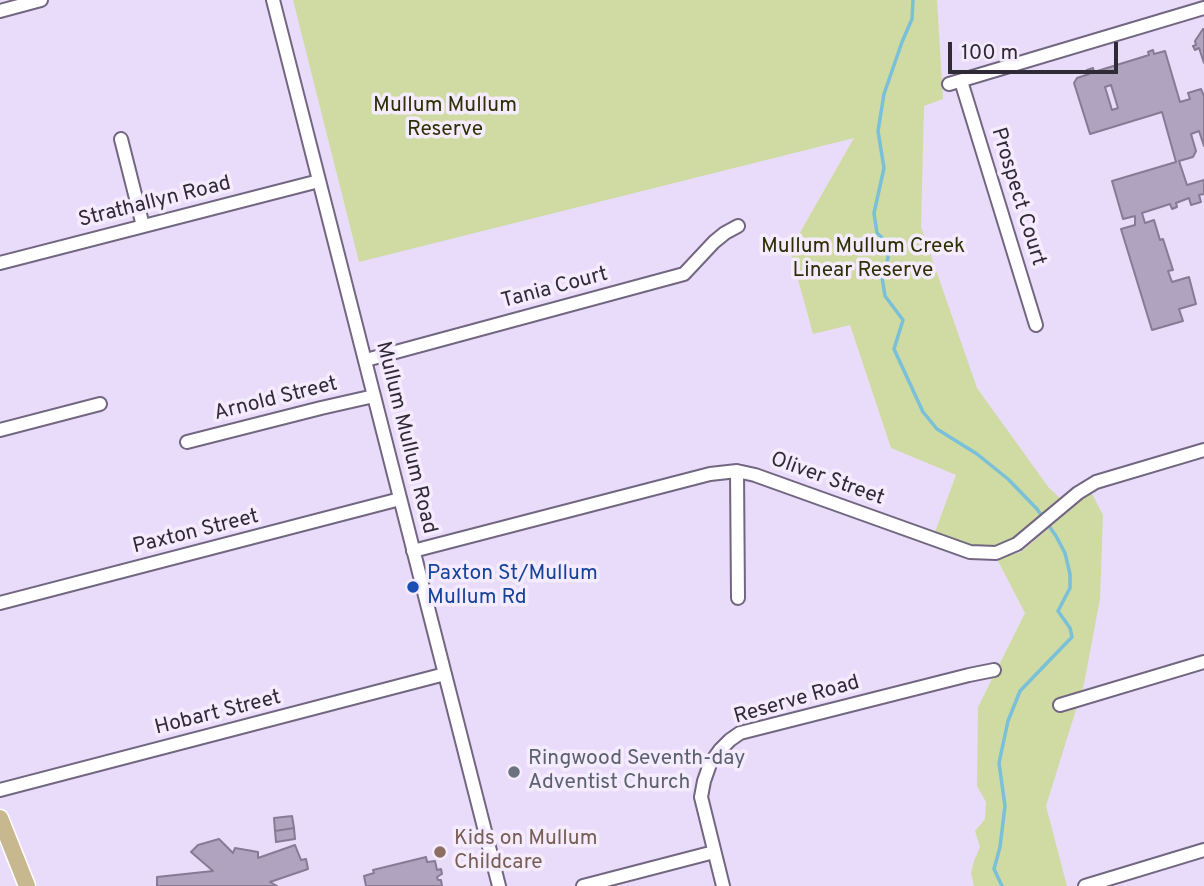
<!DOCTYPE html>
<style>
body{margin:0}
#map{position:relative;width:1204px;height:886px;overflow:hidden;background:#e9dcfa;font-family:Overpass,sans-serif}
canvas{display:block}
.scale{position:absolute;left:948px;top:42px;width:170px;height:32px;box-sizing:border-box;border:4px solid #2f2a35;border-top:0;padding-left:9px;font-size:21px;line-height:24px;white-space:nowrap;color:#2f2a35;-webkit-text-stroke:5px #f4ecfe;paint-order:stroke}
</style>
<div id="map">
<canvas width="1204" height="886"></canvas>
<div class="scale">100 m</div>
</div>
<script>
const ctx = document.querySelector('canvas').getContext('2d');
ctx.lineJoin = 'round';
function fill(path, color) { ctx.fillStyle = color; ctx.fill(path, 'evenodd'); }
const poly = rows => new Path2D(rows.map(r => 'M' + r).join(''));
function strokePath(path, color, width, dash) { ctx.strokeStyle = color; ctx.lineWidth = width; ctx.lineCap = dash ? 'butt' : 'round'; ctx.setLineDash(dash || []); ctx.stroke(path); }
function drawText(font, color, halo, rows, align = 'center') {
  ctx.font = font + ' Overpass,sans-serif'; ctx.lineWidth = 7; ctx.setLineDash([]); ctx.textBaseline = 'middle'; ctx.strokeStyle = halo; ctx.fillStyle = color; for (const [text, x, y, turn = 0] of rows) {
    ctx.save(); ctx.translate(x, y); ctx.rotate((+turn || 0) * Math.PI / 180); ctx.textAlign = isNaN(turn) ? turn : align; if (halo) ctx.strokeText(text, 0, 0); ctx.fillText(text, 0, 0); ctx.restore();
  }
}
const green = poly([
 [293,0,937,0,943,99,924,106,921,227,977,388,1049,488,1061,499,1014,538,992,547,974,546,935,532,956,475,891,448,850,325,813,334,790,250,854,138,359,262],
 [1091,492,1103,515,1100,599,1084,684,1046,806,1067,886,974,886,971,873,974,861,980,847,975,831,985,819,986,802,977,786,978,707,1025,613,997,559,1021,552]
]);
const stream = poly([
 [913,0,912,19,902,42,884,94,878,131,884,168,874,213,877,233,887,242,888,258,882,277,885,296,903,320,894,349,923,412,937,429,977,454,1008,479,1037,509,1056,536,1065,553,1070,574,1070,588,1058,611,1070,628,1072,637,1020,691,1008,721,999,763,1005,806,1000,847,994,869,1002,886]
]);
const building = poly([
 [1203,29,1204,29,1204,63,1199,48,1195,50,1193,46,1196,45,1195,41,1203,29],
 [1153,50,1154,54,1165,51,1180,102,1190,99,1188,93,1201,89,1204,96,1204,146,1199,131,1191,134,1196,151,1193,157,1179,161,1187,185,1204,180,1204,194,1199,195,1201,202,1191,205,1189,198,1176,203,1177,207,1172,209,1170,204,1142,213,1145,223,1154,220,1160,240,1163,239,1173,270,1168,271,1172,282,1189,277,1196,304,1179,309,1183,321,1152,330,1121,229,1135,225,1135,216,1123,219,1112,181,1176,162,1162,112,1090,134,1074,83,1077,78,1089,74,1087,70,1093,68,1094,72,1149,55,1148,52,1153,50],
 [1111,85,1118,108,1112,110,1105,87,1111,85],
 [292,816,294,828,275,831,274,818,292,816],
 [294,828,295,839,276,842,275,831,294,828],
 [219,839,233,853,235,848,258,852,258,858,295,845,301,860,306,859,308,869,270,882,277,886,157,886,157,877,213,871,191,852,198,845,219,839],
 [426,857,427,862,435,861,437,870,441,869,442,874,437,877,438,880,441,880,442,886,366,886,364,876,374,873,373,870,426,857]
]);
const minor = poly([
 [273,0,499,886],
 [0,11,41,0],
 [961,81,1036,325],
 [949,84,1204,8],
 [121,139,143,226],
 [0,263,319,181],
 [366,360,684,274,714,242,725,233,738,226],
 [0,430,100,404],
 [187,442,321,408,374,396],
 [737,471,738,598],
 [413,551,710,474,737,471,755,475,970,552,996,553,1017,544,1078,493,1096,482,1204,450],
 [0,603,400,499],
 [1060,705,1204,662],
 [0,790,445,674],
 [583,886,714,852],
 [723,886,701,797,704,781,710,764,720,750,730,740,740,733,969,675,994,670],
 [1085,886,1204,850]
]);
const major = poly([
 [0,818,27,886]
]);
const markers = [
 [413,587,7,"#1a4fb4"],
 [514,772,7,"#6b7280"],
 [440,852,7,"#8d6e63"]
];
const parkNames = [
 ["Mullum Mullum",445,107],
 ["Reserve",445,131],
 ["Mullum Mullum Creek",863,248],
 ["Linear Reserve",863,272]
];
const streetNames = [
 ["Prospect Court",1017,197,73],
 ["Strathallyn Road",155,203,-14],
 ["Tania Court",555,289,-15],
 ["Arnold Street",276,400,-14],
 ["Mullum Mullum Road",405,438,76],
 ["Oliver Street",827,480,20],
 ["Paxton Street",196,533,-14],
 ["Reserve Road",797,701,-16],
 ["Hobart Street",218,714,-14]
];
const transitNames = [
 ["Paxton St/Mullum",427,575],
 ["Mullum Rd",427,599]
];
const worshipNames = [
 ["Ringwood Seventh-day",528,760],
 ["Adventist Church",528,784]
];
const educationNames = [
 ["Kids on Mullum",454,840],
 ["Childcare",454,864]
];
fill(green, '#d0dba3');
strokePath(stream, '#79c0d8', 3.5);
fill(building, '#b0a3bf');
strokePath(building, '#867a95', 2);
strokePath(minor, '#726680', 16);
strokePath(major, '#fff', 19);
strokePath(minor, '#fff', 12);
strokePath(major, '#c8b890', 16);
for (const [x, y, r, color] of markers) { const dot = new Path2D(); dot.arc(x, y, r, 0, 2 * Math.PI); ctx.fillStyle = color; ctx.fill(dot); strokePath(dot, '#f4ecfe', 2.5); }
drawText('21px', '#2c3103', '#f4ecfe', parkNames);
drawText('21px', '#2f2a35', '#f4ecfe', streetNames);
drawText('21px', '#164399', '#f4ecfe', transitNames, 'left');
drawText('21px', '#5b616d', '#f4ecfe', worshipNames, 'left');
drawText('21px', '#785e54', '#f4ecfe', educationNames, 'left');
</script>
